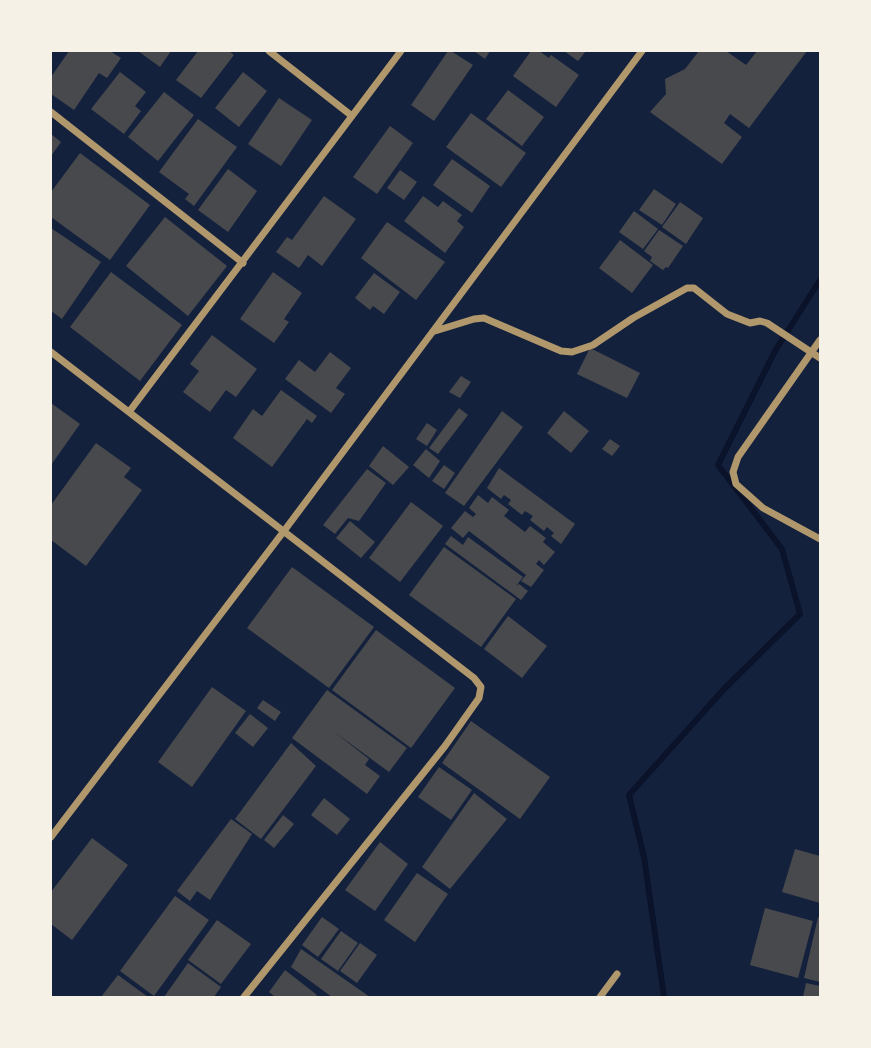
<!DOCTYPE html>
<style>
body{margin:0}
#map{position:relative;width:871px;height:1048px;overflow:hidden;background:#14213d;font-family:Manrope,sans-serif}
canvas{display:block}
.frame{position:absolute;inset:0;border:52px solid #f6f1e7;pointer-events:none}
</style>
<div id="map">
<canvas width="871" height="1048"></canvas>
<div class="frame"></div>
</div>
<script>
const ctx = document.querySelector('canvas').getContext('2d');
ctx.lineJoin = 'round';
const poly = rows => new Path2D(rows.map(r => 'M' + r).join(''));
function strokePath(path, color, width, dash) { ctx.strokeStyle = color; ctx.lineWidth = width; ctx.lineCap = dash ? 'butt' : 'round'; ctx.setLineDash(dash || []); ctx.stroke(path); }
function fill(path, color) { ctx.fillStyle = color; ctx.fill(path, 'evenodd'); }
const stream = poly([
 [664,997,644,857,629,795,724,689,800,614,782,549,718,465,775,351,820,280]
]);
const building = poly([
 [69,51,110,51,121,58,107,78,99,73,74,110,51,94,51,77],
 [138,51,171,51,160,67],
 [198,51,229,51,234,55,201,98,176,80],
 [448,51,451,51,473,65,434,121,411,105],
 [474,51,490,51,485,59],
 [531,51,539,51,549,58,551,55,579,75,556,107,513,76],
 [564,51,586,51,578,61],
 [699,51,726,51,746,65,757,51,807,51,749,128,730,114,724,123,742,137,722,164,650,112,666,94,665,79,685,69],
 [120,72,146,92,135,106,141,111,124,134,91,109],
 [243,72,267,91,239,127,215,108],
 [508,90,544,117,522,146,486,119],
 [164,92,194,115,158,161,128,137],
 [279,98,312,120,281,166,248,144],
 [471,113,526,153,501,187,446,147],
 [198,119,237,147,194,206,185,199,189,194,159,172],
 [390,126,413,143,377,194,353,177],
 [51,134,61,142,51,156],
 [80,153,150,205,110,260,51,217,51,192],
 [452,159,490,186,472,213,433,185],
 [228,169,257,191,228,232,198,210],
 [400,170,417,182,404,200,387,188],
 [654,189,676,204,662,225,639,210],
 [324,196,356,219,322,266,308,255,299,268,276,252,287,237,292,240],
 [423,196,438,207,443,201,462,215,457,221,464,227,445,253,404,221],
 [680,202,703,218,686,244,662,227],
 [634,211,658,229,643,249,619,232],
 [165,217,227,266,188,316,126,266],
 [387,222,445,262,416,300,361,258],
 [51,228,101,262,62,319,51,311],
 [659,230,683,246,668,268,666,267,663,270,650,261,652,257,644,251],
 [620,240,653,265,632,293,599,268],
 [111,272,182,325,140,381,70,327],
 [273,272,302,293,284,319,289,322,274,343,240,319],
 [374,273,400,292,384,314,373,306,370,310,355,298],
 [212,335,257,369,236,397,226,390,210,412,183,392,199,371,190,364],
 [590,348,640,373,627,398,577,374],
 [330,352,351,368,336,388,345,394,331,413,285,379,299,360,315,372],
 [461,376,471,382,460,398,449,392],
 [281,390,317,416,312,423,307,419,272,467,233,438,253,409,262,416],
 [51,403,80,424,51,465],
 [459,408,468,415,438,454,429,448],
 [502,411,523,427,464,506,445,493],
 [564,411,589,431,571,453,547,433],
 [427,423,437,430,427,446,416,439],
 [610,439,620,446,612,456,602,449],
 [96,443,131,468,124,477,142,490,86,566,51,540,51,505],
 [383,446,409,467,393,485,369,466],
 [426,449,440,461,429,478,413,465],
 [444,465,455,473,444,489,432,481],
 [499,468,575,524,561,544,551,536,554,533,547,527,544,531,530,520,533,516,525,511,522,515,508,504,511,500,504,495,501,499,487,488],
 [367,469,386,483,359,521,348,518,335,534,323,525],
 [478,495,488,503,492,497,509,510,504,516,525,532,530,526,546,538,543,542,555,552,544,565,539,560,536,564,544,570,531,587,521,581,526,575,469,531,463,538,451,528,465,511,473,517,476,514,469,508],
 [411,502,443,526,400,582,369,558],
 [350,521,375,542,361,558,336,538],
 [451,536,463,545,468,537,523,577,516,586,519,584,528,591,521,600,445,544],
 [444,547,516,599,481,647,409,595],
 [292,567,374,627,329,688,247,628],
 [508,616,547,646,522,678,484,649],
 [376,630,455,688,411,748,332,690],
 [212,687,246,711,192,787,158,762],
 [327,690,407,748,389,772,333,731,369,759,365,765,380,776,367,794,292,738],
 [263,700,281,712,275,721,257,708],
 [250,714,268,728,253,747,235,733],
 [471,721,550,777,520,819,442,763],
 [291,743,316,766,261,839,235,819],
 [439,767,472,790,451,820,418,797],
 [474,793,507,819,450,889,422,867],
 [324,798,350,819,337,835,311,815],
 [283,815,294,824,274,848,264,840],
 [231,819,252,834,210,900,197,891,190,901,177,891],
 [92,838,128,865,72,940,51,924,51,892],
 [380,842,408,864,375,911,345,890],
 [795,849,820,856,820,903,782,892],
 [417,873,448,894,415,942,384,920],
 [175,896,209,920,154,996,120,971],
 [765,908,813,921,798,978,750,965],
 [322,917,339,929,318,957,302,945],
 [818,917,820,918,820,982,804,978],
 [217,920,251,944,221,984,188,960],
 [341,931,358,943,338,971,321,959],
 [360,943,377,955,357,983,340,971],
 [301,949,370,997,332,997,291,967],
 [188,963,221,987,214,997,164,997],
 [285,970,317,995,315,997,275,997,269,992],
 [118,975,148,997,101,997],
 [806,983,820,986,820,997,803,997]
]);
const minor = poly([
 [269,51,352,116],
 [51,112,243,263],
 [435,331,474,319,484,318,561,351,572,352,593,345,633,318,687,288,694,288,727,314,750,323,760,321,767,323,820,358],
 [820,340,738,457,733,472,736,484,763,508,820,539],
 [51,352,474,678,481,687,479,698,445,746,244,997],
 [129,412,401,51],
 [51,837,284,531,642,51],
 [600,997,617,974]
]);
strokePath(stream, '#0b132b', 6);
fill(building, '#48494c');
strokePath(minor, '#b1986c', 7);
</script>
